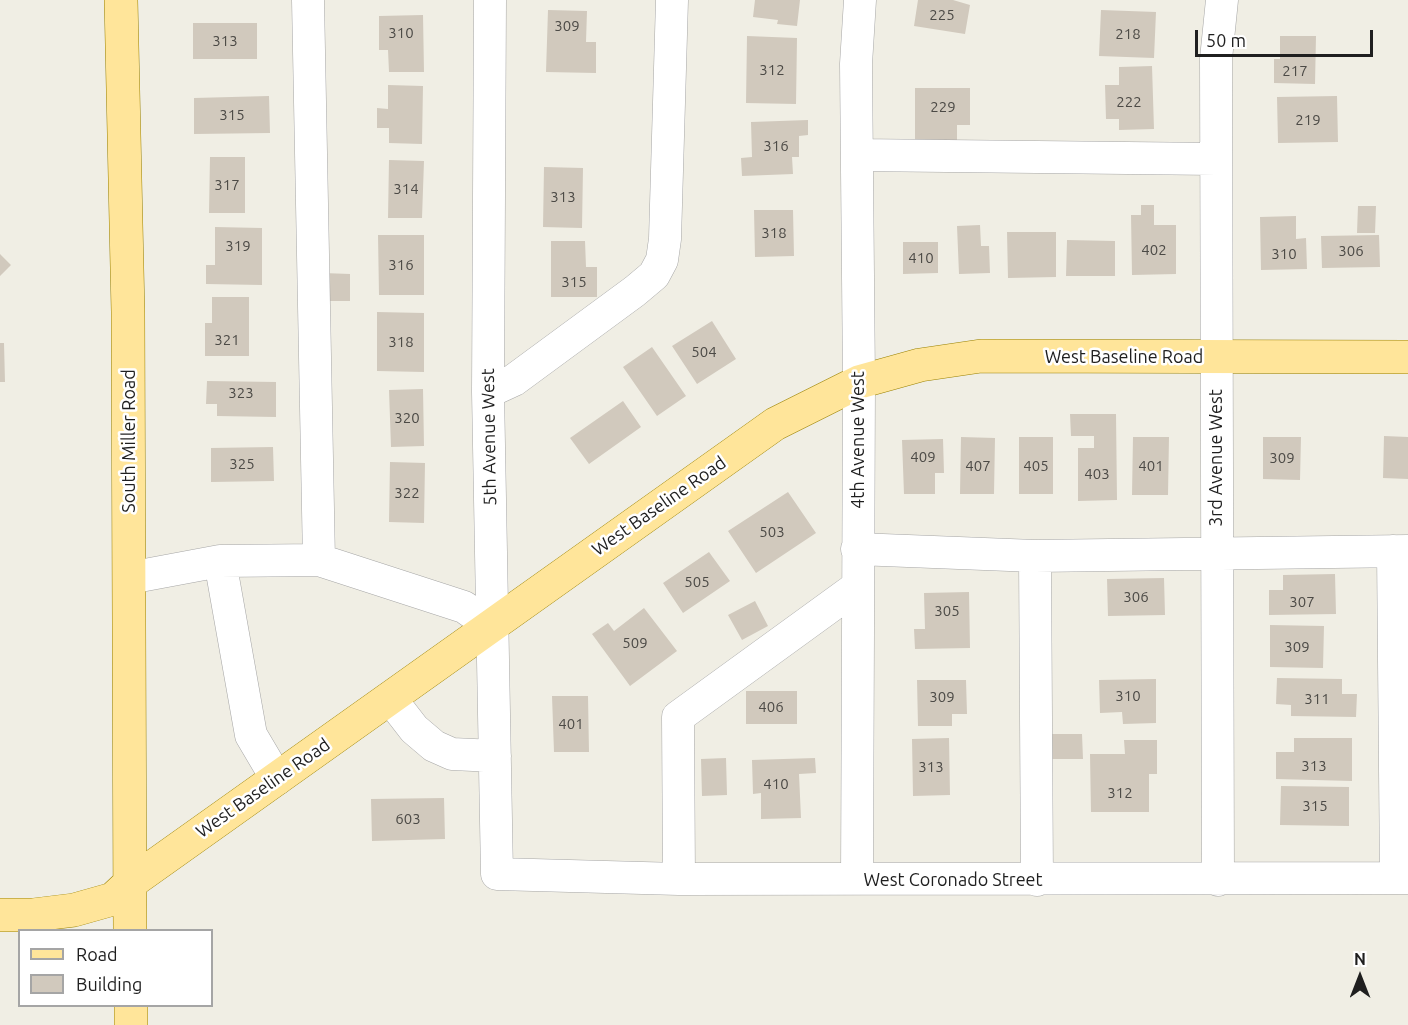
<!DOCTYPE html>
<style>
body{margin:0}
#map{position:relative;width:1408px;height:1025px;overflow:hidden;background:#f0eee4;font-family:Ubuntu,sans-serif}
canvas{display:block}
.legend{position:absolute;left:18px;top:929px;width:195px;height:78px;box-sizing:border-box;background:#fff;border:2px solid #a5a5a5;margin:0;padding:8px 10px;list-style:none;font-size:18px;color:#1f1f1f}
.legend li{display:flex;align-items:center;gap:12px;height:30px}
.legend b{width:30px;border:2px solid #a5a5a5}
.north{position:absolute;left:1330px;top:947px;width:60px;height:60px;-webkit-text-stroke:4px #fff;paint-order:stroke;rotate:0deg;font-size:16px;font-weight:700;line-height:24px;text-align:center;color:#1f1f1f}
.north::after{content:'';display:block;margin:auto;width:21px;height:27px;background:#1f1f1f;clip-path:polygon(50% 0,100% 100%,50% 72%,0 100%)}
.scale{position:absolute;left:1195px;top:30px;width:178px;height:27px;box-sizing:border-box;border:3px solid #1f1f1f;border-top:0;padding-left:8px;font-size:18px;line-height:21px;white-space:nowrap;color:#1f1f1f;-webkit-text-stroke:4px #fff;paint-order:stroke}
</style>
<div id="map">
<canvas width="1408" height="1025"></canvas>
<ul class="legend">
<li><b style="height:8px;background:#ffe59a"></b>Road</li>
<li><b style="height:16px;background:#d1c9bd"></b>Building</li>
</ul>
<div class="north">N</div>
<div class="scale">50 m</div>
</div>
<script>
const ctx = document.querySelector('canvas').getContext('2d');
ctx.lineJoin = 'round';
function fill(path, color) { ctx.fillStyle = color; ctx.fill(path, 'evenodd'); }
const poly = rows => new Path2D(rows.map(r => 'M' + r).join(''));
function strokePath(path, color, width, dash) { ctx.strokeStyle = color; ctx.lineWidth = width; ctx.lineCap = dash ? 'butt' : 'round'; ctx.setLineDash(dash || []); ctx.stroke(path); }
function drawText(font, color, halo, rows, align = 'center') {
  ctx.font = font + ' Ubuntu,sans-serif'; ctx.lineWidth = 5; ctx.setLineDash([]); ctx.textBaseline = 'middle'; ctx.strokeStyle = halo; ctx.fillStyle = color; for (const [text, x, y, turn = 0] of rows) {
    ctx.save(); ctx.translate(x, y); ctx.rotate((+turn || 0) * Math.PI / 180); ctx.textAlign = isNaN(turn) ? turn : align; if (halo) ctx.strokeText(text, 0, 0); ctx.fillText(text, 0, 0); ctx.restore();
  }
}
const building = poly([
 [755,0,800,0,797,26,777,24,778,20,753,17],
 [918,0,953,0,970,5,965,34,914,26],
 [548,10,587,11,586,42,596,42,596,73,546,72],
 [1101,10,1156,12,1154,58,1099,56],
 [423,15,424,72,389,72,388,50,379,50,379,16],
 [193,23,257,23,257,59,193,59],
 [747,36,797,38,796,104,746,103],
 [1280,36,1316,36,1315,84,1274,83,1274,59,1280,59],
 [1152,66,1154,129,1119,130,1119,119,1106,119,1105,85,1119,85,1119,67],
 [388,85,423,86,422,144,389,143,389,128,377,128,377,108,388,109],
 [915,88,970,88,970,125,957,125,957,149,915,149],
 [269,96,270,133,194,134,194,98],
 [1337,96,1338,142,1278,143,1277,97],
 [808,120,808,135,799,136,799,157,792,157,793,174,742,176,741,158,752,157,751,122],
 [210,157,245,157,245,213,209,213],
 [389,160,424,161,422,218,388,218],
 [544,167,583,168,582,228,543,227],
 [1141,205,1154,205,1154,225,1176,225,1176,274,1132,275,1131,215,1141,215],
 [1358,206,1376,206,1375,233,1357,233],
 [754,210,793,210,794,256,755,257],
 [1296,216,1296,239,1306,238,1307,269,1261,270,1260,217],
 [980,225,981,246,989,246,990,273,959,274,957,226],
 [215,227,262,228,262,285,206,284,206,265,215,265],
 [1007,232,1056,232,1056,277,1008,278],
 [378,235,424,235,424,295,379,295],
 [1379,235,1380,267,1322,268,1321,236],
 [1067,240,1115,241,1115,276,1066,276],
 [551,241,585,241,586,267,597,267,597,297,551,297],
 [903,242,938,242,938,273,903,274],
 [0,254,11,265,0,276],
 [323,273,350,274,350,301,322,301],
 [212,297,249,297,249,356,205,356,205,323,212,323],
 [377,312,424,313,424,372,377,371],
 [712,321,736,359,697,384,672,346],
 [0,343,4,343,5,382,0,382],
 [652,347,686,396,657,416,623,367],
 [207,381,276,382,276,417,217,416,217,404,206,404],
 [423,389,424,446,391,447,389,390],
 [623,401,641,427,589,464,570,438],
 [1070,414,1116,414,1117,500,1078,501,1078,448,1094,448,1094,436,1071,436],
 [1384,436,1408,437,1408,479,1383,478],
 [961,437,995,438,994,494,960,494],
 [1019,437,1053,437,1053,494,1019,494],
 [1133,437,1169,437,1168,495,1132,495],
 [1263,437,1301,437,1300,480,1263,479],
 [943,439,944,473,935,473,935,494,904,494,902,440],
 [273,447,274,481,211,482,211,448],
 [390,462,425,463,424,523,389,522],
 [788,492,816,533,756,573,728,531],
 [709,552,730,581,683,613,663,583],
 [1335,574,1336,614,1269,615,1269,590,1283,590,1283,575],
 [1164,578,1165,615,1108,616,1107,579],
 [969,592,970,648,915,649,914,629,925,629,924,593],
 [755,601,768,626,742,640,728,615],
 [644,608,677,651,630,686,592,634,608,623,614,631],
 [1270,625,1324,626,1323,668,1270,667],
 [1277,678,1342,679,1342,694,1357,694,1356,717,1291,716,1291,705,1276,704],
 [1156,679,1156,723,1123,724,1122,712,1100,713,1099,680],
 [917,680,966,680,967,714,952,714,952,726,918,726],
 [746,691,797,691,797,724,746,724],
 [552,696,588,696,589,752,554,752],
 [1052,734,1082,734,1083,759,1052,759],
 [949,738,950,795,913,796,912,739],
 [1294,738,1352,738,1352,781,1276,779,1276,752,1294,752],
 [1124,740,1157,740,1157,774,1149,774,1149,812,1091,812,1090,754,1125,754],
 [726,758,727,795,702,796,701,759],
 [815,758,816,773,799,774,801,818,761,819,761,793,753,794,752,760],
 [1281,786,1349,787,1349,826,1280,825],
 [444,798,445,839,372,841,371,799]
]);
const minor = poly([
 [308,0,319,560],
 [490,0,488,392,497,874,679,879,1408,878],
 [857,155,1216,159],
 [488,392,514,380,635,291,654,275,662,260,665,239,672,0],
 [857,549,1035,556,1408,551],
 [1393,551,1396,878],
 [1035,556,1037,880],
 [220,561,251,735,277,779],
 [129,578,220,561,319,560,464,607,491,626],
 [390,698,414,729,434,746,452,754,495,756],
 [679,879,678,717,857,587],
 [857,879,859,382,856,64,860,0],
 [1218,880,1216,59,1222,0]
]);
const major = poly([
 [121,0,128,312,130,930],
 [0,915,33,915,74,910,113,899,130,883,775,424,859,382,920,365,981,356,1408,357],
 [131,1006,131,1025]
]);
const numberNames = [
 ["225",942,15],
 ["309",567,26],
 ["310",401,33],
 ["218",1128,34],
 ["313",225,41],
 ["312",772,70],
 ["217",1295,71],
 ["222",1129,102],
 ["229",943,107],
 ["315",232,115],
 ["219",1308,120],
 ["316",776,146],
 ["317",227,185],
 ["314",406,189],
 ["313",563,197],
 ["318",774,233],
 ["319",238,246],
 ["402",1154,250],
 ["306",1351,251],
 ["310",1284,254],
 ["410",921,258],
 ["316",401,265],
 ["315",574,282],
 ["321",227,340],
 ["318",401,342],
 ["504",704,352],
 ["323",241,393],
 ["320",407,418],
 ["409",923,457],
 ["309",1282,458],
 ["325",242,464],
 ["407",978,466],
 ["405",1036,466],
 ["401",1151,466],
 ["403",1097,474],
 ["322",407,493],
 ["503",772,532],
 ["505",697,582],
 ["306",1136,597],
 ["307",1302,602],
 ["305",947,611],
 ["509",635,643],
 ["309",1297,647],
 ["310",1128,696],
 ["309",942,697],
 ["311",1317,699],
 ["406",771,707],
 ["401",571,724],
 ["313",1314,766],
 ["313",931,767],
 ["410",776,784],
 ["312",1120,793],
 ["315",1315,806],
 ["603",408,819]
];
const streetNames = [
 ["West Baseline Road",1124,357],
 ["5th Avenue West",489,437,-91],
 ["4th Avenue West",858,440,-90],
 ["South Miller Road",129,441,-90],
 ["3rd Avenue West",1216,458,-90],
 ["West Baseline Road",659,506,-35],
 ["West Baseline Road",263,788,-35],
 ["West Coronado Street",953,880]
];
fill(building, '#d1c9bd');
strokePath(minor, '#a6a6a6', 33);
strokePath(major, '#998100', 34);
strokePath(minor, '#fff', 32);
strokePath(major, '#ffe59a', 33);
drawText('15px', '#4c4a46', null, numberNames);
drawText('18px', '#1f1f1f', '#fff', streetNames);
</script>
